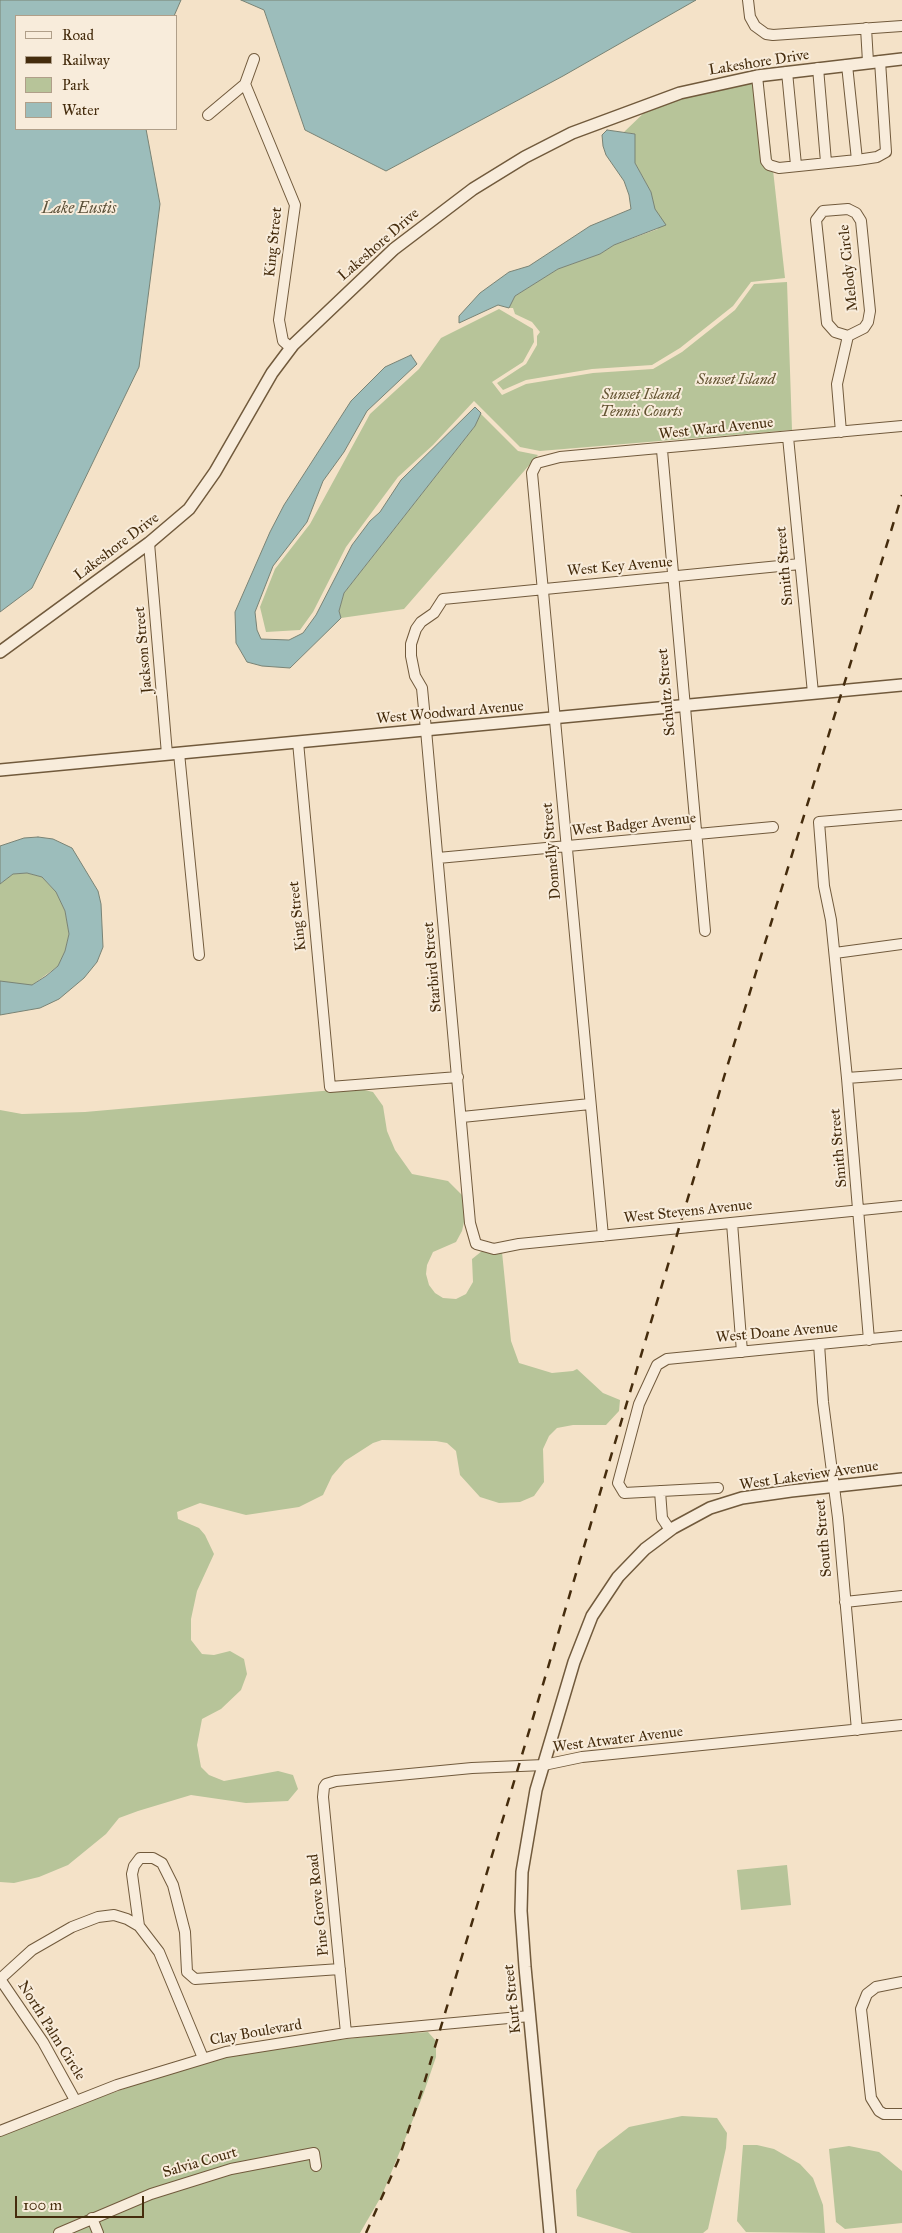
<!DOCTYPE html>
<style>
body{margin:0}
#map{position:relative;width:902px;height:2233px;overflow:hidden;background:#f4e2c8;font-family:"IM FELL Great Primer",serif}
canvas{display:block}
.legend{position:absolute;left:15px;top:15px;width:162px;height:115px;box-sizing:border-box;background:#f8ecdb;border:1px solid #b09f89;margin:0;padding:6px 9px;list-style:none;font-size:15px;color:#452c0d}
.legend li{display:flex;align-items:center;gap:10px;height:25px}
.legend b{width:25px;border:1px solid #b09f89}
.scale{position:absolute;left:15px;top:2196px;width:129px;height:22px;box-sizing:border-box;border:2px solid #452c0d;border-top:0;padding-left:6px;font-size:15px;line-height:18px;white-space:nowrap;color:#452c0d;-webkit-text-stroke:4px #f8ecdb;paint-order:stroke}
</style>
<div id="map">
<canvas width="902" height="2233"></canvas>
<ul class="legend">
<li><b style="height:6px;background:#f8ecdb"></b>Road</li>
<li><b style="height:6px;background:#452c0d"></b>Railway</li>
<li><b style="height:14px;background:#b7c499"></b>Park</li>
<li><b style="height:14px;background:#9cbdbb"></b>Water</li>
</ul>
<div class="scale">100 m</div>
</div>
<script>
const ctx = document.querySelector('canvas').getContext('2d');
ctx.lineJoin = 'round';
function fill(path, color) { ctx.fillStyle = color; ctx.fill(path, 'evenodd'); }
const poly = rows => new Path2D(rows.map(r => 'M' + r).join(''));
function strokePath(path, color, width, dash) { ctx.strokeStyle = color; ctx.lineWidth = width; ctx.lineCap = dash ? 'butt' : 'round'; ctx.setLineDash(dash || []); ctx.stroke(path); }
function drawText(font, color, halo, rows, align = 'center') {
  ctx.font = font + ' "IM FELL Great Primer",serif'; ctx.lineWidth = 4; ctx.setLineDash([]); ctx.textBaseline = 'middle'; ctx.strokeStyle = halo; ctx.fillStyle = color; for (const [text, x, y, turn = 0] of rows) {
    ctx.save(); ctx.translate(x, y); ctx.rotate((+turn || 0) * Math.PI / 180); ctx.textAlign = isNaN(turn) ? turn : align; if (halo) ctx.strokeText(text, 0, 0); ctx.fillText(text, 0, 0); ctx.restore();
  }
}
const green = poly([
 [763,80,785,278,751,282,733,306,680,348,652,365,592,369,526,380,503,390,497,383,526,364,537,345,537,336,540,332,532,322,515,314,513,308,509,308,515,296,558,269,600,254,614,245,658,229,651,192,635,163,635,134,624,132,648,109,681,97],
 [787,282,792,430,540,451,520,447,474,401,433,445,398,477,346,547,313,612,300,630,266,632,260,607,275,569,310,524,370,414,419,369,441,338,499,309,533,329,534,342,523,362,492,382,502,395,526,384,593,373,653,369,682,352,735,310,754,284],
 [478,411,518,451,538,455,404,609,341,618,339,611,344,593,475,426,480,414],
 [27,873,42,877,56,892,65,911,69,934,65,951,58,966,32,985,16,985,0,981,0,884,13,874],
 [356,1088,373,1092,383,1106,387,1131,395,1150,412,1174,448,1181,462,1195,466,1213,462,1231,456,1242,433,1252,427,1265,426,1274,429,1285,435,1293,443,1298,456,1299,466,1294,473,1282,472,1259,487,1247,502,1252,511,1341,519,1363,552,1373,573,1371,577,1369,603,1393,620,1400,619,1411,606,1425,573,1425,557,1428,549,1436,543,1449,544,1482,534,1496,520,1502,499,1503,480,1497,460,1475,456,1451,447,1443,436,1441,382,1440,373,1443,345,1461,332,1476,323,1495,299,1507,246,1515,200,1503,177,1512,178,1519,199,1528,205,1535,214,1554,197,1591,191,1619,191,1640,202,1654,214,1655,230,1651,244,1659,247,1674,241,1690,221,1709,202,1719,197,1745,201,1767,209,1775,224,1781,278,1771,293,1775,298,1789,288,1801,246,1803,191,1795,138,1811,119,1818,106,1834,68,1865,39,1877,14,1883,0,1882,0,1110,22,1114,85,1112],
 [787,1865,791,1905,741,1910,737,1870],
 [428,2032,436,2041,436,2057,423,2095,382,2195,360,2233,0,2233,0,2133,177,2070,255,2050,381,2035],
 [682,2116,717,2118,727,2133,726,2148,708,2229,703,2233,632,2233,577,2216,576,2190,598,2151,629,2127],
 [743,2145,757,2145,774,2149,800,2164,813,2178,823,2205,825,2233,746,2232,737,2221],
 [849,2146,879,2152,902,2171,902,2223,845,2229,836,2222,829,2149]
]);
const water = poly([
 [0,0,181,0,174,16,16,16,16,129,146,129,160,204,139,367,32,588,0,612,0,0],
 [241,0,696,0,563,76,386,171,305,130,264,10,241,0],
 [607,130,635,134,635,163,651,192,655,209,666,225,614,245,600,254,558,269,515,296,509,308,498,305,459,323,459,316,480,293,509,272,529,266,590,226,631,209,629,195,624,181,606,155,603,146,602,135,607,130],
 [411,355,417,364,367,411,344,452,323,481,307,522,273,566,255,612,257,630,261,639,289,640,303,633,316,615,352,545,370,521,380,512,401,480,475,407,481,413,475,426,344,593,339,611,341,618,290,668,262,666,247,662,236,643,235,612,270,532,284,505,351,401,385,367,411,355],
 [38,837,53,839,72,848,98,891,101,904,103,947,97,962,84,978,59,999,40,1008,0,1015,0,981,32,985,46,976,58,966,65,951,69,934,65,911,56,892,42,877,27,873,13,874,0,884,0,846,24,838,38,837]
]);
const minor = poly([
 [748,0,750,17,755,26,766,34,773,35,902,26],
 [866,28,868,62],
 [254,59,245,84,295,205,279,320,283,341,291,348],
 [847,65,857,160],
 [818,68,826,162],
 [787,72,796,165],
 [757,76,766,161,769,165,779,168,857,160,877,157,886,152,880,61],
 [208,115,245,84],
 [848,209,856,213,861,221,870,311,868,322,864,328,848,336,835,332,827,323,816,220,823,211,848,209],
 [841,432,837,384,848,336],
 [788,437,813,693],
 [662,450,705,931],
 [149,543,167,754],
 [800,564,443,599,434,613,421,622,416,629,411,644,411,656,415,676,422,688,426,730,470,1223,476,1244,494,1249,519,1244,902,1206],
 [298,742,330,1087,458,1077],
 [179,753,199,955],
 [438,858,773,827],
 [835,953,902,944],
 [847,1078,902,1074],
 [462,1117,590,1104],
 [732,1223,742,1352],
 [603,1236,532,473,537,463,560,457,902,426],
 [869,1340,847,1078,831,920,824,886,819,822,902,815],
 [819,1344,823,1402,838,1518,857,1730],
 [718,1488,624,1493,618,1483,639,1404,657,1365,667,1359,902,1336],
 [660,1491,662,1518,670,1530],
 [845,1602,902,1596],
 [139,1926,132,1874,134,1866,140,1858,153,1858,162,1863,173,1885,185,1932,187,1972,195,1979,340,1969],
 [0,1979,32,1950,72,1927,98,1917,114,1915,127,1919,139,1926,159,1952,203,2058],
 [0,1979,43,2042,75,2100],
 [902,1982,876,1987,867,1994,861,2009,871,2098,879,2111,884,2114,902,2114],
 [346,2033,323,1797,324,1787,326,1784,336,1781,472,1768,544,1765,582,1757,902,1725],
 [0,2131,117,2085,226,2052,346,2033,530,2016],
 [92,2218,98,2233],
 [59,2233,151,2194,231,2169,314,2153,316,2166]
]);
const tertiary = poly([
 [0,652,149,543,189,509,215,472,272,373,293,345,394,249,473,189,525,157,572,133,680,93,757,76,902,59],
 [0,770,902,685],
 [550,2233,525,1967,521,1911,522,1872,536,1790,574,1662,592,1616,618,1577,645,1549,673,1528,710,1508,742,1498,791,1491,902,1479]
]);
const rail = poly([
 [366,2233,398,2161,423,2087,724,1077,902,495]
]);
const streetNames = [
 ["Lakeshore Drive",759,63,-9],
 ["King Street",274,242,-84],
 ["Lakeshore Drive",379,245,-41],
 ["Melody Circle",849,268,-96],
 ["West Ward Avenue",716,429,-6],
 ["Lakeshore Drive",117,547,-37],
 ["Smith Street",785,566,-95],
 ["West Key Avenue",620,567,-5],
 ["Jackson Street",144,650,-95],
 ["Schultz Street",667,692,-95],
 ["West Woodward Avenue",450,713,-5],
 ["West Badger Avenue",634,825,-6],
 ["Donnelly Street",552,851,-95],
 ["King Street",298,916,-96],
 ["Starbird Street",433,967,-95],
 ["Smith Street",839,1148,-95],
 ["West Stevens Avenue",688,1212,-6],
 ["West Doane Avenue",777,1333,-5],
 ["West Lakeview Avenue",809,1476,-8],
 ["South Street",824,1538,-95],
 ["West Atwater Avenue",618,1740,-7],
 ["Pine Grove Road",319,1905,-96],
 ["Kurt Street",513,1999,-96],
 ["North Palm Circle",51,2031,58],
 ["Clay Boulevard",256,2033,-10],
 ["Salvia Court",200,2163,-16]
];
const parkNames = [
 ["Sunset Island",736,380],
 ["Sunset Island",641,395],
 ["Tennis Courts",641,412]
];
const waterNames = [
 ["Lake Eustis",79,209]
];
fill(green, '#b7c499');
fill(water, '#9cbdbb');
strokePath(water, '#798375', 1);
strokePath(minor, '#715a3c', 12);
strokePath(tertiary, '#715a3c', 14);
strokePath(minor, '#f8ecdb', 10);
strokePath(tertiary, '#f8ecdb', 11);
strokePath(rail, '#452c0d', 2.5, [9, 9]);
drawText('15px', '#452c0d', '#f8ecdb', streetNames);
drawText('italic 15px', '#625230', '#f8ecdb', parkNames);
drawText('italic 16px', '#5b5038', '#f8ecdb', waterNames);
</script>
